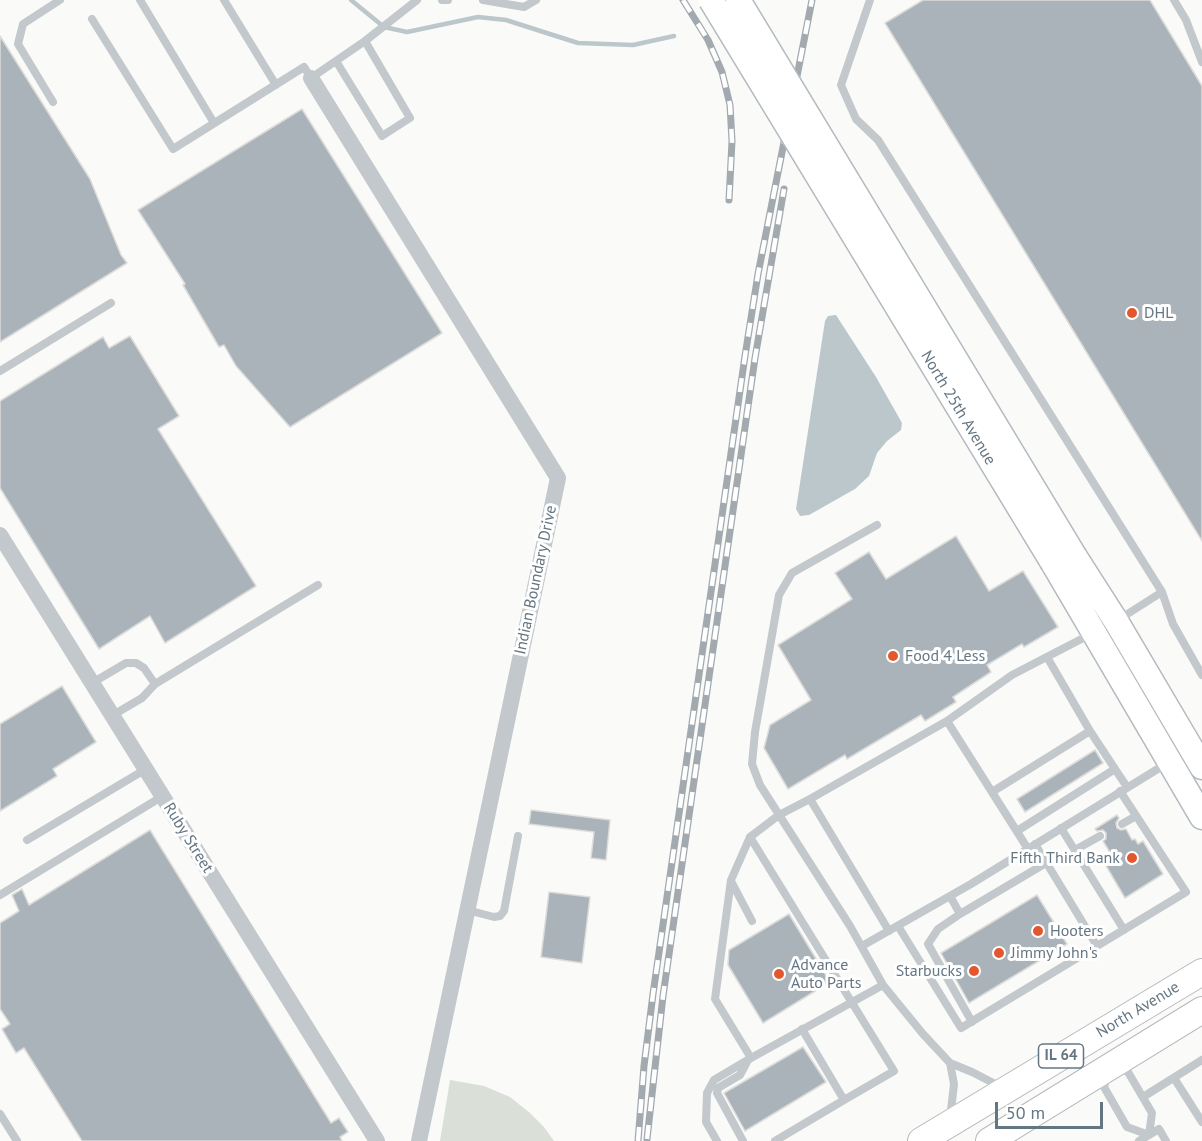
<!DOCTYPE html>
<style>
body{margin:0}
#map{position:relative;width:1202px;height:1141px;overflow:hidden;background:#fafaf8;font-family:"PT Sans",sans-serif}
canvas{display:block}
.scale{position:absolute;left:995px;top:1102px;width:108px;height:27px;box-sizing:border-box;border:3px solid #657683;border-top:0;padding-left:8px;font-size:18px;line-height:21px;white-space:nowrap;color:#657683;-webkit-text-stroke:4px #fff;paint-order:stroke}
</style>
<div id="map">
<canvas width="1202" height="1141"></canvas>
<div class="scale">50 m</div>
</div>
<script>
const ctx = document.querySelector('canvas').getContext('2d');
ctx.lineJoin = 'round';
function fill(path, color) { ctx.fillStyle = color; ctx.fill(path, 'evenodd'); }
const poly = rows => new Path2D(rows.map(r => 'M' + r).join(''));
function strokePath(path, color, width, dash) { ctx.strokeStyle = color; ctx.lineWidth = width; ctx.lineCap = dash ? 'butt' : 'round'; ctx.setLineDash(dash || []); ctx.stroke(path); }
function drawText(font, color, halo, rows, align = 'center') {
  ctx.font = font + ' "PT Sans",sans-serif'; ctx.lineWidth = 6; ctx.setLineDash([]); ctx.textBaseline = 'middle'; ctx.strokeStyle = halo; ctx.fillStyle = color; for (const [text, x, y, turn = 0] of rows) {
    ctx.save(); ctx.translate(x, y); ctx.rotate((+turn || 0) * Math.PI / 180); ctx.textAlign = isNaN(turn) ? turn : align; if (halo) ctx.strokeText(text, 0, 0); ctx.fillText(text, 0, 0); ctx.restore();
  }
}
const green = poly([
 [450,1080,484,1086,510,1097,530,1113,544,1127,554,1141,440,1141]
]);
const water = poly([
 [836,315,876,377,902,423,901,430,887,441,877,453,869,476,855,489,809,515,800,516,796,509,825,321,828,316]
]);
const stream = poly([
 [351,0,384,27,407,32,478,17,506,20,578,43,633,45,674,36]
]);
const building = poly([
 [923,0,1150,0,1202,86,1202,541,885,23,923,0],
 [0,36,90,179,121,255,127,263,0,342,0,36],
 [302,109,442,333,290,427,236,366,224,345,219,347,183,285,185,284,138,210,302,109],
 [130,336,179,416,158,429,256,586,165,643,150,616,99,649,0,488,0,401,103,337,109,348,130,336],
 [956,536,989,591,1023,571,1058,627,1024,647,1022,644,987,665,991,672,953,697,956,702,925,721,921,715,847,759,845,755,788,789,764,748,770,725,811,700,778,645,852,599,835,573,869,552,886,579,956,536],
 [62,686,96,742,53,769,57,776,0,811,0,724,62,686],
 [1095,750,1103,763,1025,812,1017,799,1095,750],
 [531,810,610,820,606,860,591,858,594,832,529,824,531,810],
 [1117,815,1119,818,1116,823,1117,828,1121,830,1126,829,1132,840,1135,839,1138,844,1143,841,1163,874,1125,898,1105,864,1111,860,1108,856,1111,854,1103,841,1106,839,1106,833,1103,830,1097,831,1095,829,1117,815],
 [150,830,331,1123,339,1118,348,1132,340,1137,342,1141,82,1141,24,1048,16,1053,2,1029,10,1024,0,1009,0,923,19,911,12,895,22,889,29,905,150,830],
 [549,892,590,897,582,963,541,957,549,892],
 [1037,895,1067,944,969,1003,941,953,1037,895],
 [789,914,830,982,763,1023,728,965,729,950,789,914],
 [803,1047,826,1082,745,1131,724,1093,803,1047]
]);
const lane = poly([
 [140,0,214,123],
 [224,0,276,85],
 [442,0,448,0],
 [483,0,524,7,536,0],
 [870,0,841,85,856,119,878,140,1162,592,1118,620],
 [1174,0,1186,20,1202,62],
 [92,19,173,149,304,67,311,78,365,41,417,0],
 [336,61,382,136,410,118,365,41],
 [53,102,18,44,23,24,60,0],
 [0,371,111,303],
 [877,525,792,573,779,595,755,732,752,764,760,785,850,926,883,985,923,1034,950,1063,972,1072,1003,1088],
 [1162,592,1173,624,1202,675],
 [92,683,126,663,136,663,144,668,155,684],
 [113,715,142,698,155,684,318,585],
 [947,721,1028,849],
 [1115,769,1127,787],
 [992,792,1090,731,1047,657],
 [810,799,889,931],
 [1122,824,1136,816],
 [1061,828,1124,930],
 [1017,831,1115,769,1090,731],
 [750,837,894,1071,844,1100,802,1029],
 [27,840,146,769],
 [1035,844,1097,946],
 [1075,850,1100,836],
 [731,881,752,921],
 [0,895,163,796],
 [950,896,960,914],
 [467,910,494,917,500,916,504,911,518,836],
 [898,926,961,1028,1097,946,1186,892,1120,791],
 [862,946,971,884,1169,762],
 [883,985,751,1058,715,999,731,880,750,837,779,815,810,799,947,721,1012,675,1093,633],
 [972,1022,928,944,938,929,960,914,1046,863],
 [1110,1066,1128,1072,1152,1113,1149,1135,1127,1127,1104,1087,1110,1066],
 [1174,1078,1202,1122],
 [1143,1097,1202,1060],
 [0,1114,17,1141],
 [950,1119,954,1084,950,1063],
 [717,1141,706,1122,707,1093,714,1080,751,1058],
 [743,1141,717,1093,718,1088,740,1075,748,1060],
 [775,1141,844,1100],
 [1139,1141,1159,1129,1166,1141]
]);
const street = poly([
 [311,78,558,478,419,1141],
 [0,535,377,1141]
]);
const secondary = poly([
 [1075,557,1116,621,1202,767],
 [1053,563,1202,817]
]);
const primary = poly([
 [921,1141,1202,972],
 [989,1141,1202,1010]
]);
const rail = poly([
 [683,0,708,40,722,72,730,105,732,141,729,200],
 [647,1139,663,996,755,358,784,189],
 [638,1141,644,1066,653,994,745,356,758,274,812,0]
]);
const secondaryBridge = poly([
 [711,0,1053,563],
 [738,0,1075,557]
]);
const markers = [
 [1132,313,6,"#e4572e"],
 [893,656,6,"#e4572e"],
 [1132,858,6,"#e4572e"],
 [1038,931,6,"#e4572e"],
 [999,953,6,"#e4572e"],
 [974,971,6,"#e4572e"],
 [779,974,6,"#e4572e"]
];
const shields = [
 [1061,1056,45]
];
const shieldNames = [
 ["IL 64",1061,1056]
];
const poiNames = [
 ["DHL",1144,313],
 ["Food 4 Less",905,656],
 ["Fifth Third Bank",1120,858,"right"],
 ["Hooters",1050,931],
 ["Jimmy John's",1011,953],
 ["Advance",791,965],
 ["Auto Parts",791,983],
 ["Starbucks",962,971,"right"]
];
const streetNames = [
 ["North 25th Avenue",958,408,59],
 ["Indian Boundary Drive",536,580,-78],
 ["Ruby Street",188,838,58],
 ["North Avenue",1138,1010,-31]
];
fill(green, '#dadfd7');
fill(water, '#bbc7cb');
strokePath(stream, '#bbc7cb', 4.5);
fill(building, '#aab3b9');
strokePath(building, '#dcdcda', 1.5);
strokePath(secondary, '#b3babf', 27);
strokePath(primary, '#b5babe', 28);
strokePath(lane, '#c3c8cc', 8);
strokePath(street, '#c3c8cc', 16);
strokePath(secondary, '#fff', 24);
strokePath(primary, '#fff', 26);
strokePath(rail, '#a2aab0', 7);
strokePath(rail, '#fff', 4.5, [14]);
strokePath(secondaryBridge, '#b3babf', 27, []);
strokePath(secondaryBridge, '#fff', 24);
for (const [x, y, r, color] of markers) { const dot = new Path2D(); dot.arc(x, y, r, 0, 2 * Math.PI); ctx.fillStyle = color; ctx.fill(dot); strokePath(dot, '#fff', 2); }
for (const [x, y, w] of shields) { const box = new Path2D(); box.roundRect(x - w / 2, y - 12, w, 24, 4.5); ctx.fillStyle = '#fff'; ctx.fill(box); strokePath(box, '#657683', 1.5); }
drawText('bold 15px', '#657683', null, shieldNames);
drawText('16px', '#657683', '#fff', poiNames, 'left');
drawText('16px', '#657683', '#fff', streetNames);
</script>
